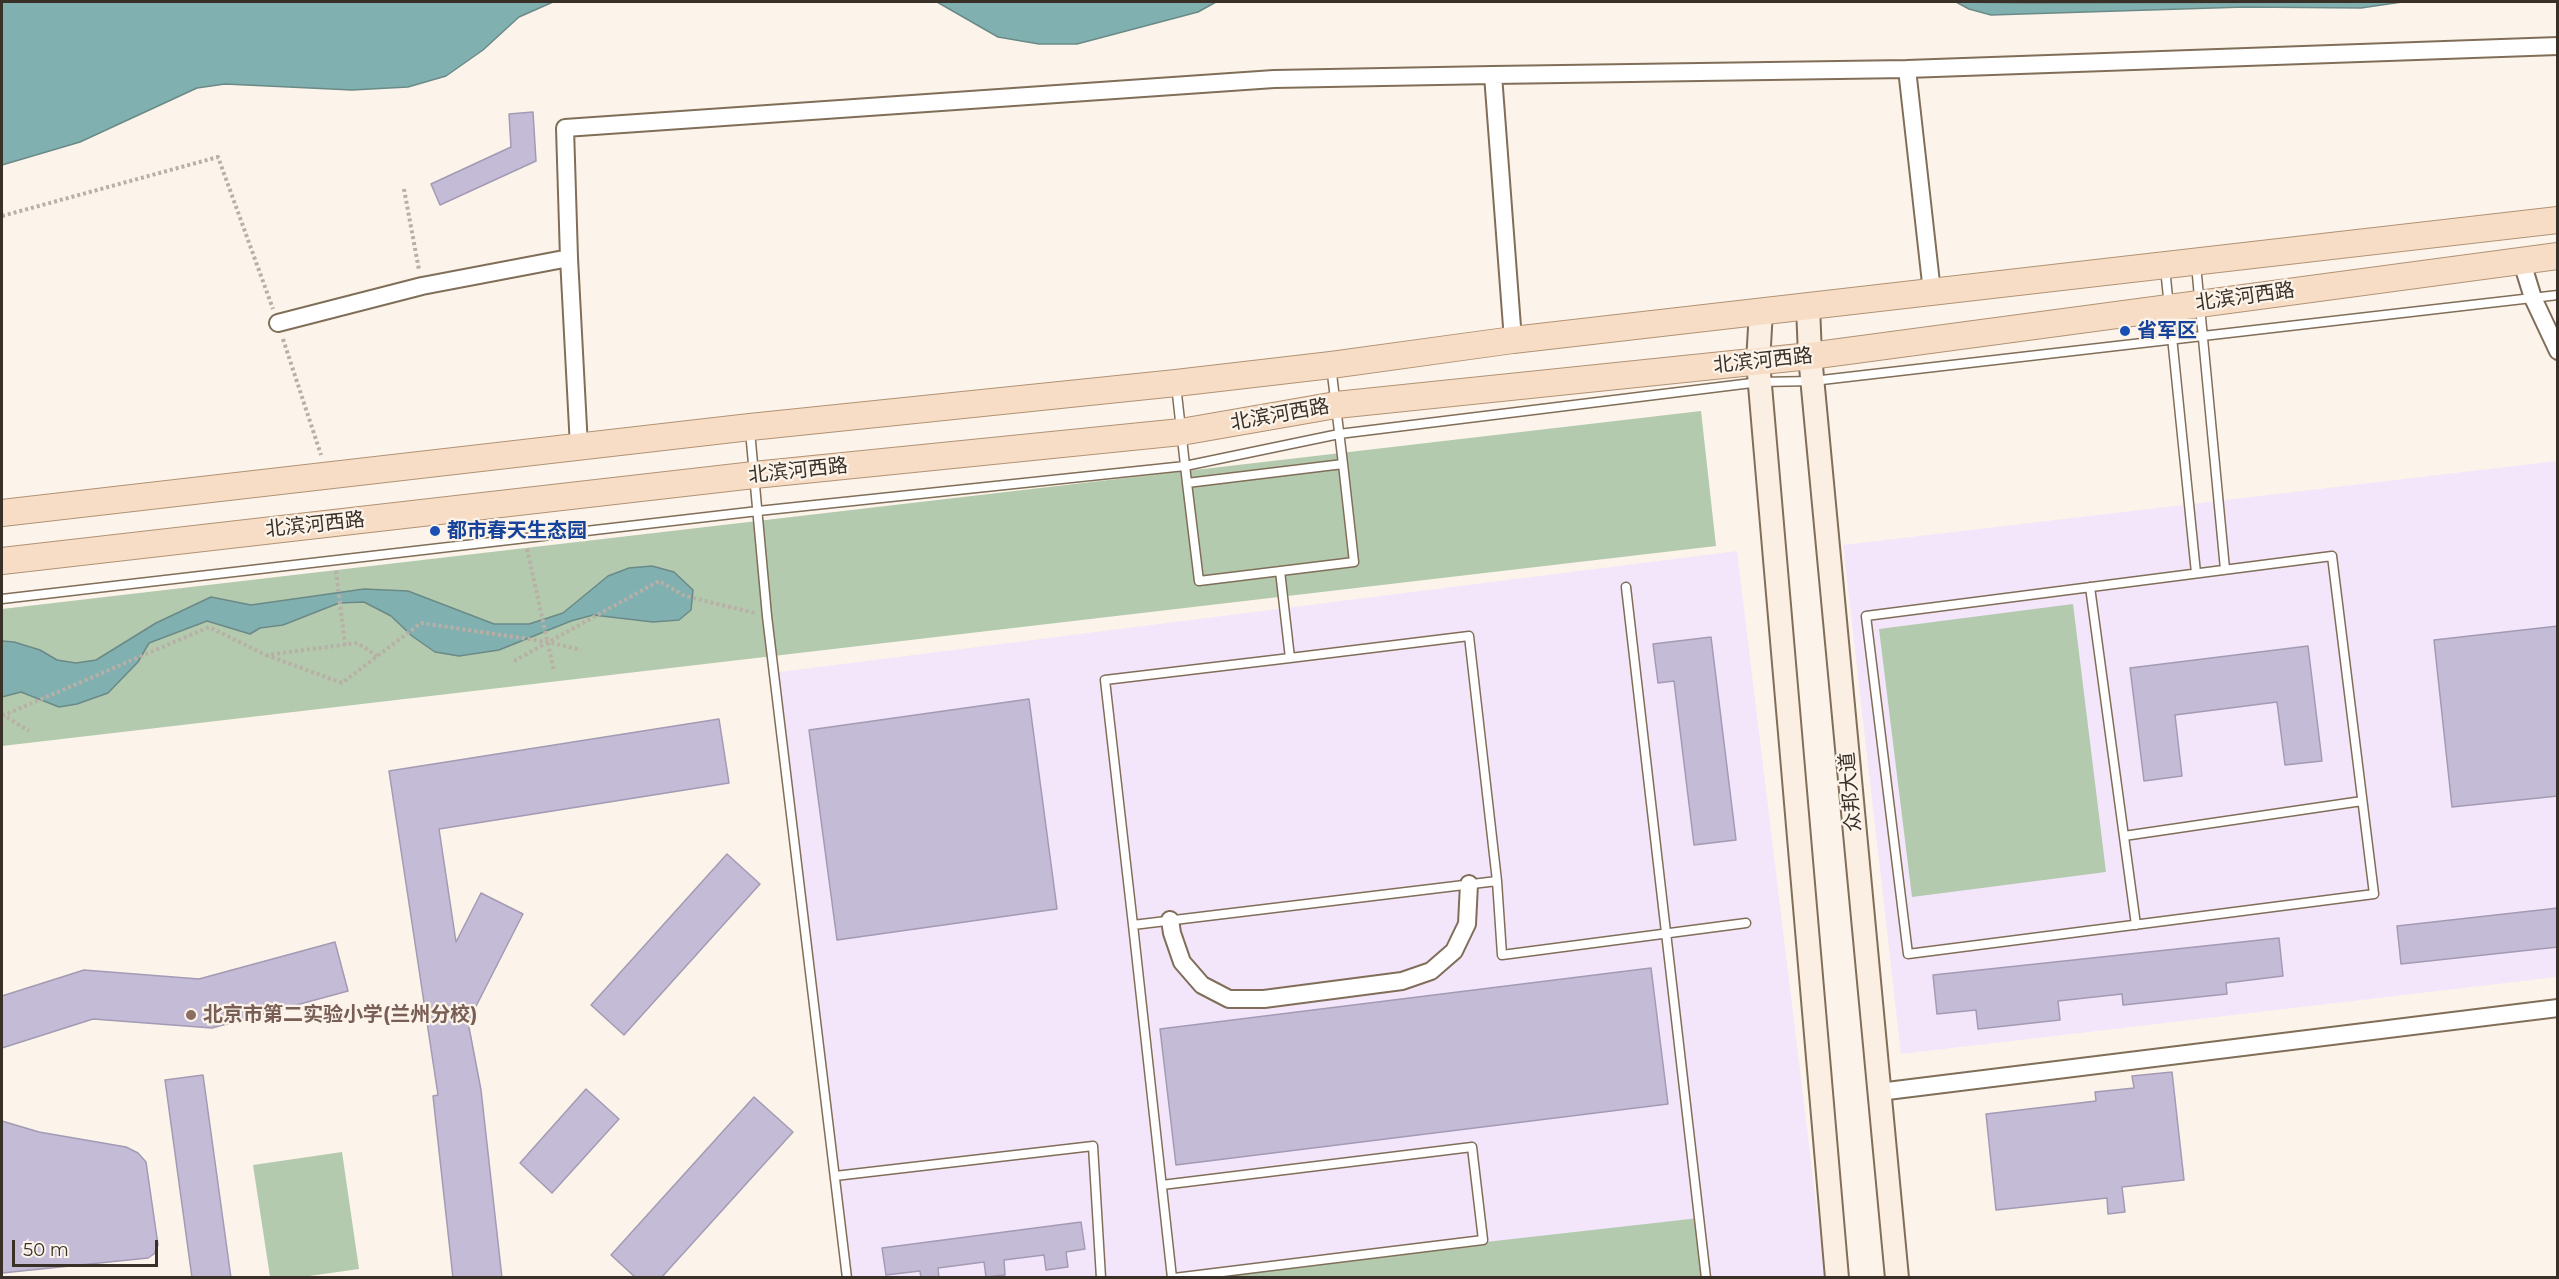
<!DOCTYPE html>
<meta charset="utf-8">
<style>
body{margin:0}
#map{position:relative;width:2559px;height:1279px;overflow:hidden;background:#fcf4ea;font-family:Montserrat,sans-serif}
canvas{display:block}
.frame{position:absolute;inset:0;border:3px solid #393128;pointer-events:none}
.scale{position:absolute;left:12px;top:1240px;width:146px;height:27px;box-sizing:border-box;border:3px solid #393128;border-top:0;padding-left:8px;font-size:18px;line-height:21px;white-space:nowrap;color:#393128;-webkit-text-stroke:4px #fcf4ea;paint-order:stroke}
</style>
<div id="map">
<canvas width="2559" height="1279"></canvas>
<div class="frame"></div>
<div class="scale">50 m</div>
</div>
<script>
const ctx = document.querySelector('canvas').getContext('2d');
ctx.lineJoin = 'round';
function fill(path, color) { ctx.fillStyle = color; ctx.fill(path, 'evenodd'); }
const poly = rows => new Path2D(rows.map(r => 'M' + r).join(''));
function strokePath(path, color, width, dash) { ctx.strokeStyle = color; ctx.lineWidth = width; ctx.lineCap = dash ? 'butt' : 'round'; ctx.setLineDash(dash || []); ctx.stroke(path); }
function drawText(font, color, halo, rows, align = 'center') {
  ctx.font = font + ' Montserrat,"Noto Sans SC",sans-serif'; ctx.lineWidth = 4.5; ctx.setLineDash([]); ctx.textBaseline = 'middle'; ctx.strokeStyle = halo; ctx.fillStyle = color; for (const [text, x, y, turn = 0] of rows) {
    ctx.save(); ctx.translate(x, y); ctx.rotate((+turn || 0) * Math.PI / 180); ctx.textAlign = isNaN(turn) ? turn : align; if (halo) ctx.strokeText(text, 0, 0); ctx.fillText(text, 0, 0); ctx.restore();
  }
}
const commercial = poly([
 [2557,461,2557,977,1901,1054,1843,545],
 [1737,551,1825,1277,844,1277,771,673]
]);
const green = poly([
 [1701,411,1716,546,2,746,2,609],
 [2073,604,2106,872,1912,897,1879,629],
 [342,1152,359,1269,302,1277,270,1277,253,1165],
 [1699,1218,1706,1278,1184,1278,1237,1270]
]);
const water = poly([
 [2,2,553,2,519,17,483,50,446,76,408,87,352,90,225,84,197,88,80,142,2,165,2,2],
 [937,2,1216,2,1198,12,1077,44,1039,44,998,37,937,2],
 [1956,2,2026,3,2402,2,2361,8,2245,7,1991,15,1969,9,1956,2],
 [652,566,674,572,693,590,691,610,679,620,653,622,593,615,571,621,499,650,459,656,435,652,412,636,391,616,364,602,339,603,283,625,260,628,250,634,207,621,149,643,138,662,108,693,77,704,59,707,21,692,2,697,2,641,14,642,40,650,57,660,76,663,96,660,156,623,211,597,251,605,364,589,408,591,494,624,529,624,563,613,608,576,629,568,652,566]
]);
const building = poly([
 [533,112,536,161,440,205,431,184,511,147,509,114,533,112],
 [2558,626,2558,796,2452,807,2434,640,2558,626],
 [1711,637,1736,840,1694,845,1674,681,1658,683,1653,644,1711,637],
 [2308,646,2322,761,2285,765,2277,702,2175,715,2182,776,2144,781,2130,668,2308,646],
 [1029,699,1057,909,837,940,809,730,1029,699],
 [719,719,729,783,439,829,456,942,481,893,523,914,468,1022,481,1090,502,1278,453,1278,433,1096,438,1095,389,771,719,719],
 [727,854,760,884,624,1035,591,1005,727,854],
 [2558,908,2558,947,2401,964,2397,926,2558,908],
 [2279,938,2283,976,2226,983,2227,994,2123,1005,2122,994,2058,1001,2060,1020,1978,1029,1976,1010,1937,1014,1933,975,2279,938],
 [335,942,348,991,212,1028,93,1019,2,1048,2,996,84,970,199,979,335,942],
 [1651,968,1668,1104,1176,1165,1160,1029,1651,968],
 [2172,1072,2184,1180,2122,1187,2125,1212,2108,1214,2107,1198,1996,1210,1986,1114,2096,1101,2095,1092,2134,1088,2132,1076,2172,1072],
 [203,1075,231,1278,192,1278,165,1080,203,1075],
 [586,1089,619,1119,552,1193,520,1163,586,1089],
 [754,1097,793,1132,661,1278,636,1278,611,1255,754,1097],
 [2,1121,39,1132,126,1147,138,1153,146,1162,158,1245,154,1254,148,1258,2,1273,2,1121],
 [1081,1222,1085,1249,1066,1252,1068,1267,1046,1270,1044,1255,1004,1260,1005,1275,986,1277,984,1262,938,1268,939,1278,921,1278,920,1271,886,1275,882,1248,1081,1222]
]);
const path = poly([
 [404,189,419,270],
 [2,216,218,157,273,309],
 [283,339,321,455],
 [527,549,554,671],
 [336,571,345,645],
 [266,655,342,683,421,623,548,642,581,650],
 [514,661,659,581,685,596,755,613],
 [2,714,29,731],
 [2,716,209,627,266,655,358,643,377,656]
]);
const lane = poly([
 [2196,265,2225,569],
 [2165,268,2196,573],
 [1331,366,1343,464],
 [1176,385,1187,483],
 [750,431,767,616,847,1278],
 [1343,464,1354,562,1199,581,1187,483,1343,464],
 [2332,556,2374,894,1908,954,1866,616,2332,556],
 [1280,571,1290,658,1105,680,1133,925,1497,881,1469,636,1290,658],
 [1626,587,1706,1278],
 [2090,587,2136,925],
 [2,599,758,511,1185,466,1339,434,1760,382,1813,381,2558,295],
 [2124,836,2362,801],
 [1497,881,1502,955,1746,923],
 [1133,925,1172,1278],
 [835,1176,1093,1146,1101,1278],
 [1162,1185,1472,1147,1483,1240,1174,1278]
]);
const street = poly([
 [1907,69,2558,46],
 [1493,75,1907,69,1932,292],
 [569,258,565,128,1274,79,1493,75,1513,340],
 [2521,259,2533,298,2558,351],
 [278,323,422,286,569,258,579,447],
 [1170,920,1172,933,1182,962,1202,985,1229,999,1264,999,1402,981,1431,971,1454,951,1467,924,1469,884],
 [1879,1092,2558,1008]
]);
const secondary = poly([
 [1808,306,1810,356,1897,1278],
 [1761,311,1758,362,1837,1278]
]);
const primary = poly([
 [2,513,750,427,1176,383,1331,365,1513,340,2558,220],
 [2,561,754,475,1181,432,1336,405,1810,356,2558,256]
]);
const markers = [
 [2125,331,6,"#1a4fb4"],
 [435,531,6,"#1a4fb4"],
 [191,1015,6,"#8d6e63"]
];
const streetNames = [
 ["北滨河西路",2245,297,-8],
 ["北滨河西路",1763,361,-6],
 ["北滨河西路",1280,415,-10],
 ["北滨河西路",798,471,-6],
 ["北滨河西路",315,525,-6],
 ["众邦大道",1851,792,-95]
];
const transitNames = [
 ["省军区",2137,331],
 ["都市春天生态园",447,531]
];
const educationNames = [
 ["北京市第二实验小学(兰州分校)",203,1015]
];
fill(commercial, '#f3e6fa');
fill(green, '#b3caae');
fill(water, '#80b0b0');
strokePath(water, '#6b8a87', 1.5);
fill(building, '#c4bbd6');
strokePath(building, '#a39ab4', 1.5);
strokePath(lane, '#806e59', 11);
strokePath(street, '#806e59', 20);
strokePath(secondary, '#806e59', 26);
strokePath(primary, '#b19275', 28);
strokePath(path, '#b8b0a6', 4, [3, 3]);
strokePath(lane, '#fff', 8);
strokePath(street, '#fff', 16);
strokePath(secondary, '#fbeee2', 22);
strokePath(primary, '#f7ddc5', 26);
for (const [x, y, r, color] of markers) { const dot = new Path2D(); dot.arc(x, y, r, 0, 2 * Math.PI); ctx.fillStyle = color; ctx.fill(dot); strokePath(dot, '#fcf4ea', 2); }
drawText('20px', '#393128', '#fcf4ea', streetNames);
drawText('bold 20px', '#164399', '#fcf4ea', transitNames, 'left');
drawText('bold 20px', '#785e54', '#fcf4ea', educationNames, 'left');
</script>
